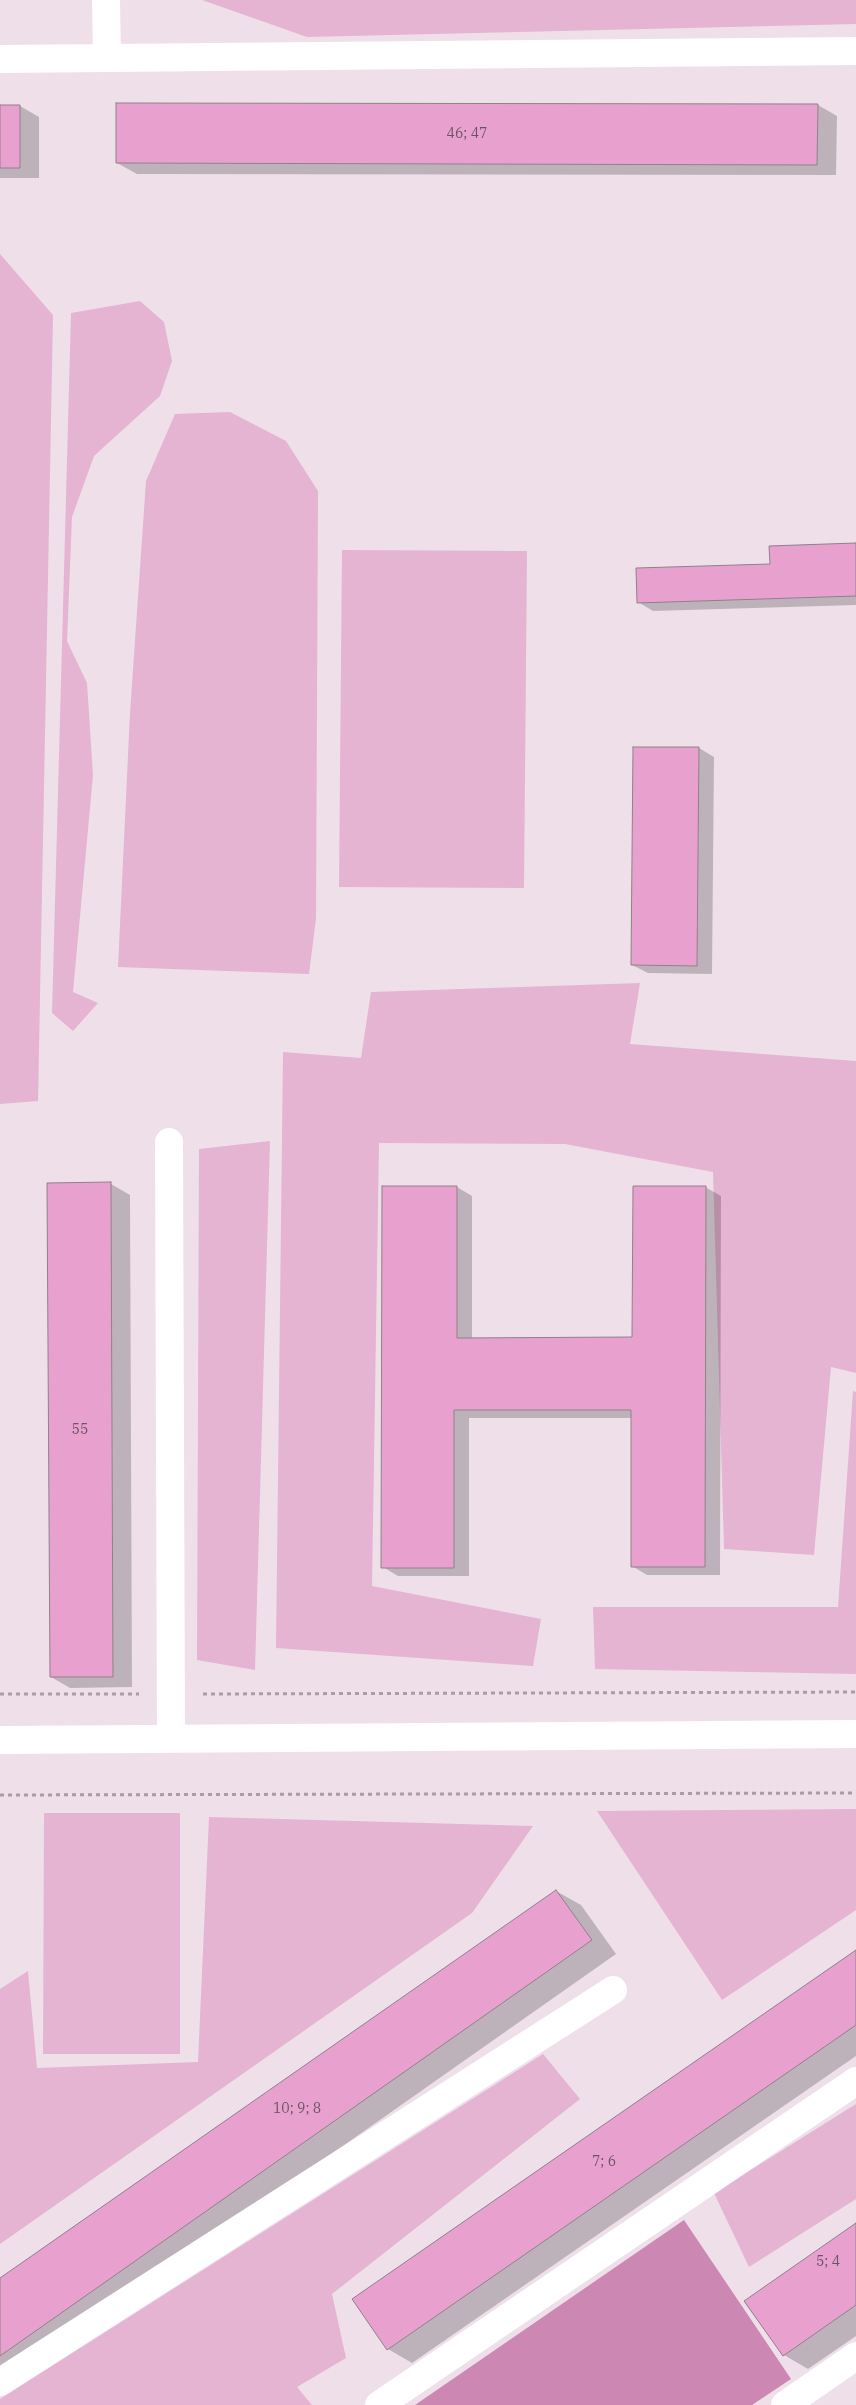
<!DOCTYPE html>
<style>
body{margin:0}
canvas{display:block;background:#eedfe8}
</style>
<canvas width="856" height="2405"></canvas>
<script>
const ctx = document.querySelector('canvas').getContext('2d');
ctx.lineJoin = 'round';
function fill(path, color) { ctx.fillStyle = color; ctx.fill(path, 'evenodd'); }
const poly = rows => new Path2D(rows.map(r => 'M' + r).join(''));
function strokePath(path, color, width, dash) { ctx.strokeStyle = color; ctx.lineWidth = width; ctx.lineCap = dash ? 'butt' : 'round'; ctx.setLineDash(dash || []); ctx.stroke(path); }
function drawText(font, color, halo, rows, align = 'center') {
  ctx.font = font + ' "IBM Plex Serif",serif'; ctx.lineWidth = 4; ctx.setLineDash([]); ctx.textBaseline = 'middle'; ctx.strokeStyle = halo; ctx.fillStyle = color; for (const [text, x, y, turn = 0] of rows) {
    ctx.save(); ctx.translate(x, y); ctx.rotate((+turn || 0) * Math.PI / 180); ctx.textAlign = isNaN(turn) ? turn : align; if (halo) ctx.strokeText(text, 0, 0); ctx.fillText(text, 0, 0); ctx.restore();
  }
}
const green = poly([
 [202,0,856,0,856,24,307,37],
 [0,254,53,315,38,1101,0,1104],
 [140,301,164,322,172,361,160,396,94,456,72,517,67,641,87,683,93,775,73,992,98,1003,73,1031,52,1013,71,313],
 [230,412,286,441,318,491,316,918,309,974,118,967,130,713,146,481,175,414],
 [342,550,527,551,524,888,339,887],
 [640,983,630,1044,856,1061,856,1373,831,1367,814,1555,724,1549,713,1172,565,1144,379,1143,372,1586,541,1619,533,1666,276,1648,283,1052,361,1058,371,992],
 [270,1141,255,1670,197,1660,199,1149],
 [853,1391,856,1392,856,1674,595,1669,593,1607,838,1607],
 [856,1809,856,1910,722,2000,597,1811],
 [44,1813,180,1813,180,2054,43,2054],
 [209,1817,533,1826,472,1913,0,2244,0,1989,28,1971,37,2068,198,2062],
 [543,2054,580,2099,332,2294,346,2358,297,2387,312,2405,0,2405,0,2399],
 [856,2104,856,2199,749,2267,714,2193]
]);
const forest = poly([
 [684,2220,791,2379,752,2405,415,2405]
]);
const shadow = poly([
 [818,105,837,116,836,175,137,174,117,163],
 [0,106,20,106,39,117,39,178,0,178],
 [856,544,856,605,653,611,638,602,771,565],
 [699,748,714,757,712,974,648,973,632,965],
 [49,1184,111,1184,130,1195,132,1687,70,1688,51,1677],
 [457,1187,472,1196,472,1339,634,1339,705,1187,721,1196,720,1575,647,1575,632,1566,632,1418,469,1418,469,1576,398,1576,383,1567,383,1188],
 [556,1891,581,1905,616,1954,0,2387,0,2280],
 [856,1951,856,2056,412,2363,388,2349],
 [856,2225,856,2336,808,2369,784,2355]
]);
const building = poly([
 [116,103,818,104,817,165,116,163,116,103],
 [0,105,20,105,20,168,0,168,0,105],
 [856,543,856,596,637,603,636,568,770,564,769,546,856,543],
 [633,747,699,747,697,966,631,965,633,747],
 [111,1182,113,1677,50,1677,47,1183,111,1182],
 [382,1186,457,1186,457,1338,632,1337,633,1186,706,1186,705,1567,631,1567,631,1410,454,1410,454,1568,381,1568,382,1186],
 [556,1890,592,1940,0,2356,0,2278,556,1890],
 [856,1950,856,2025,387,2350,352,2299,856,1950],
 [856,2223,856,2305,783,2356,744,2301,856,2223]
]);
const path = poly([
 [0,1694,139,1694],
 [203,1694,856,1692],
 [0,1795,856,1793]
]);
const minor = poly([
 [106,0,107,58],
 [0,59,856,51],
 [169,1142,171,1739],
 [0,1740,856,1734],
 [0,2382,613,1990],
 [379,2405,856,2081],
 [785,2405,856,2356]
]);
const numberNames = [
 ["46; 47",467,134],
 ["55",80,1430],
 ["10; 9; 8",297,2109],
 ["7; 6",604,2162],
 ["5; 4",828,2262]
];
fill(green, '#e5b4d3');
fill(forest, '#cc87b3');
fill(shadow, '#0003');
fill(building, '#e8a1cf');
strokePath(building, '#8e8189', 1);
strokePath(path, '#a89da4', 3, [4, 4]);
strokePath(minor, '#fff', 28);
drawText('14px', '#6a5462', null, numberNames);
</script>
